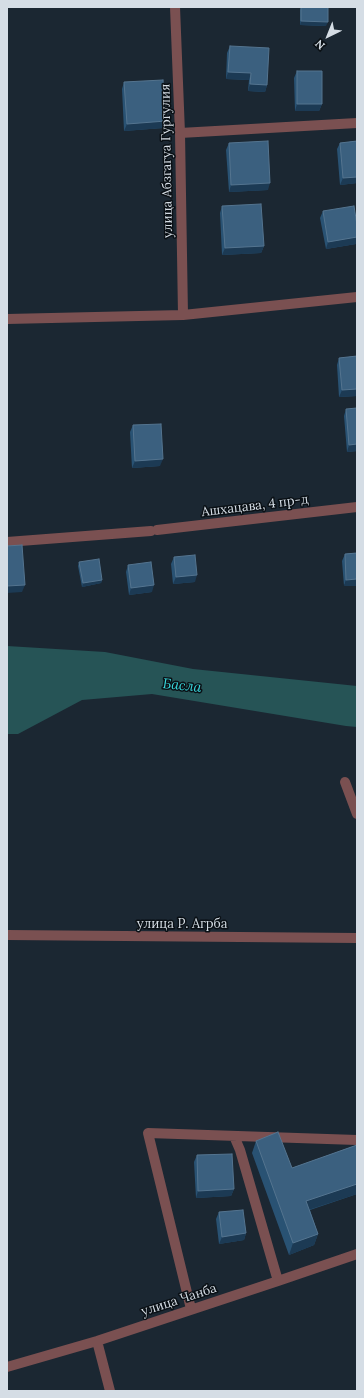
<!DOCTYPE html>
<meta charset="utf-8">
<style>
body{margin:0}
#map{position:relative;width:364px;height:1398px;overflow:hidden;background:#1b2732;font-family:Lora,serif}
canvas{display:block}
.frame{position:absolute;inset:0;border:8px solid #d5dde5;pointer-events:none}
.north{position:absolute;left:308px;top:16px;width:40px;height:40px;-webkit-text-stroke:3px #0a1015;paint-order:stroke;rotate:223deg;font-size:11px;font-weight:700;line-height:16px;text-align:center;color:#d5dde5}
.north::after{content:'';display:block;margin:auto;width:14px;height:18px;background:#d5dde5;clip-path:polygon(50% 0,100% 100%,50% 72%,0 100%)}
</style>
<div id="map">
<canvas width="364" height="1398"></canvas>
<div class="frame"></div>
<div class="north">N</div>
</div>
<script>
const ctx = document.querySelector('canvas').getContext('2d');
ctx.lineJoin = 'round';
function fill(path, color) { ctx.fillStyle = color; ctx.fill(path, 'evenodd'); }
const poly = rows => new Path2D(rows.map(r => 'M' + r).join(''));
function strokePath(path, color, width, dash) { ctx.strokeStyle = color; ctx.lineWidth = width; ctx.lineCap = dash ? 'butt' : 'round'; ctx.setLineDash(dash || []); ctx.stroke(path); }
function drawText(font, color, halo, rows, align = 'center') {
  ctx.font = font + ' Lora,serif'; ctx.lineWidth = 3; ctx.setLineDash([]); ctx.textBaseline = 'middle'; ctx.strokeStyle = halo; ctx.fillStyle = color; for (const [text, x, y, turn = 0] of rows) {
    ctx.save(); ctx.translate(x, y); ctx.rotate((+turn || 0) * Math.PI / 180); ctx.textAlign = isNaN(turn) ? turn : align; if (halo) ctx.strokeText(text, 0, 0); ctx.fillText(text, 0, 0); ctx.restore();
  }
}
const water = poly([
 [7,646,105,652,193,669,357,686,357,727,346,726,152,694,82,700,18,734,7,734]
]);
const minor = poly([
 [175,7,180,133,183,315],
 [180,133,357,123],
 [7,319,183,315,357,297],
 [157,530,357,507],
 [7,542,151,531],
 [345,782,357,814],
 [7,935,357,938],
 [234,1136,240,1150,278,1281],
 [191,1309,148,1133,357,1140],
 [97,1341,110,1391],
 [7,1367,97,1341,278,1281,357,1254]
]);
const wall = poly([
 [301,7,326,26,300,25,300,10],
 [230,46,267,85,265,92,248,91,249,80,226,79,227,53],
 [297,71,322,104,319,111,295,111,294,78],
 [124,82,163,128,124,131,122,89],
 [357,141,357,183,340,185,337,149,340,143],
 [229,143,268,190,229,192,226,150],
 [222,206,264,246,261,253,222,255,220,213],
 [323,211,356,244,326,249,320,218],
 [357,356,357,396,339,397,337,365,339,358],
 [346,409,357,451,347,452,344,416],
 [133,425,160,466,132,468,130,432],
 [357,553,344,586,342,561,345,554],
 [174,557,195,582,173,584,171,564],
 [79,562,102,580,101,583,82,587,78,566],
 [128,565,152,592,129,595,126,572],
 [256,1141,292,1168,357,1145,357,1194,310,1210,318,1234,314,1245,289,1255,252,1153],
 [197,1155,234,1189,231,1196,196,1198,194,1162],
 [219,1212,246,1233,244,1240,219,1244,216,1219]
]);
const shadedWall = poly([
 [301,21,328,22,326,26,300,25],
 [228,72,251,73,249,80,226,79],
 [250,84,267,85,265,92,248,91],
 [297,104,322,104,319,111,295,111],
 [166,121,163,128,124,131,127,124],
 [357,177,357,183,340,185,343,178],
 [270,183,268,190,229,192,231,185],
 [357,237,356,244,326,249,328,242],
 [264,246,261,253,222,255,225,248],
 [357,389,357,396,339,397,342,390],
 [357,444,357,451,347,452,349,445],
 [163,459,160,466,132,468,135,461],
 [197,575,195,582,173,584,176,577],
 [357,579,357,586,344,586,346,580],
 [102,580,101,583,82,587,83,583],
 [25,585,22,592,7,593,7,586],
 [154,585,152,592,129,595,131,588],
 [357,1184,357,1194,302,1212,306,1201],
 [234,1189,231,1196,196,1198,198,1191],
 [246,1233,244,1240,219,1244,222,1237],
 [318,1234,314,1245,289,1255,293,1243]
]);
const building = poly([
 [301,7,328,7,328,22,301,21,301,7],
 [230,46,269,48,267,85,250,84,251,73,228,72,230,46],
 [297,71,322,71,322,104,297,104,297,71],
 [163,80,166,121,127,124,124,82,163,80],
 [268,141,270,183,231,185,229,143,268,141],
 [357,141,357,177,343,178,340,143,357,141],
 [261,204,264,246,225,248,222,206,261,204],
 [354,206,357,225,357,237,328,242,323,211,354,206],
 [357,356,357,389,342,390,339,358,357,356],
 [357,408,357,444,349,445,346,409,357,408],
 [161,424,163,459,135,461,133,425,161,424],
 [22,545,25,585,7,586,7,546,22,545],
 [357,553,357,579,346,580,345,554,357,553],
 [195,555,197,575,176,577,174,557,195,555],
 [99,559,102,580,83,583,79,562,99,559],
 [151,562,154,585,131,588,128,565,151,562],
 [278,1132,292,1168,357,1145,357,1184,306,1201,318,1234,293,1243,256,1141,278,1132],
 [232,1154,234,1189,198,1191,197,1155,232,1154],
 [243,1210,246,1233,222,1237,219,1212,243,1210]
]);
const streetNames = [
 ["улица Абзгагуа Гургулия",167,161,-91],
 ["Ашхацава, 4 пр-д",255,506,-7],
 ["улица Р. Агрба",182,924],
 ["улица Чанба",179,1300,-18]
];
const waterNames = [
 ["Басла",182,686,6]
];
fill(water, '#265456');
strokePath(minor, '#7a5051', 10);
fill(wall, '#295273');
fill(shadedWall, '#1c3a54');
fill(building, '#3b607f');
strokePath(building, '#54748f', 1);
drawText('13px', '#d5dde5', '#0a1015', streetNames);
drawText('italic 14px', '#38d7dc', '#0a1015', waterNames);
</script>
